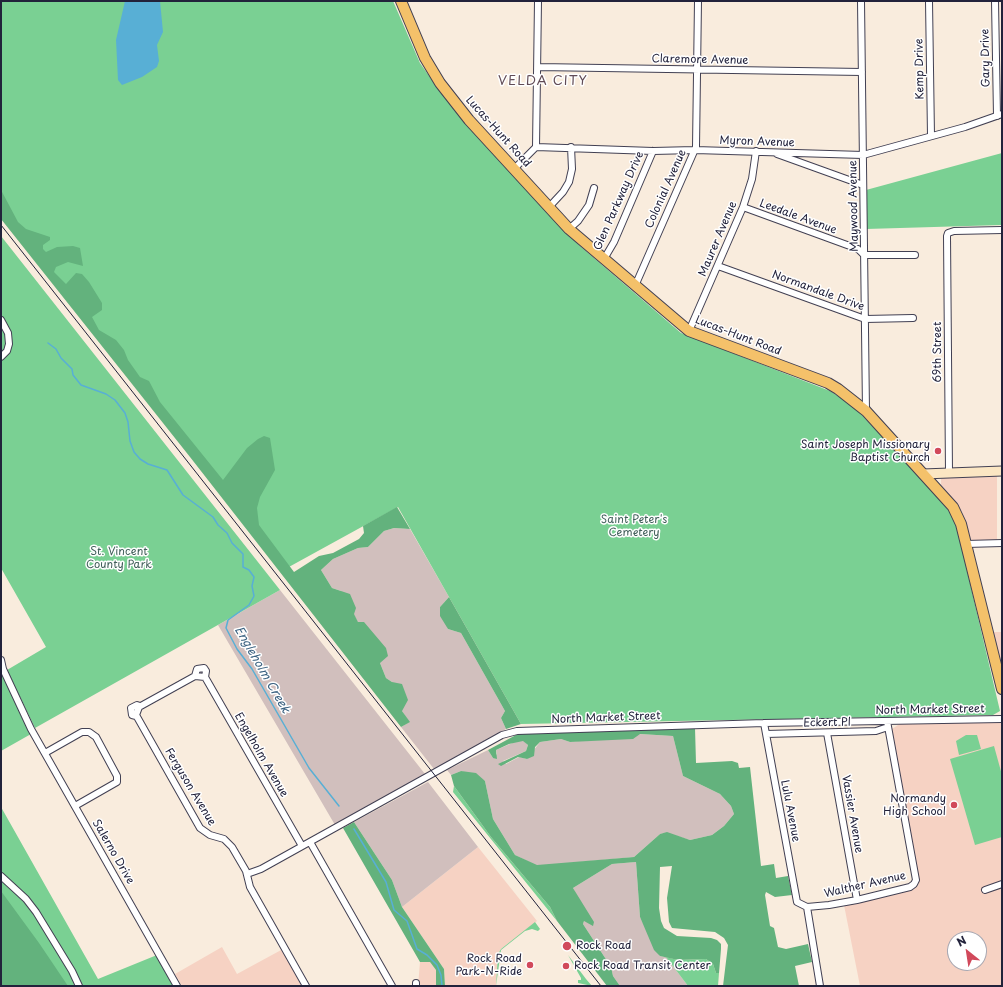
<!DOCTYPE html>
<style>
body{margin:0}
#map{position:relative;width:1003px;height:987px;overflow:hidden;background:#f9ecdd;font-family:"Playpen Sans",sans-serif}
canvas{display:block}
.frame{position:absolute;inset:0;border:2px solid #22223b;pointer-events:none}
.north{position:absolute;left:947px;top:931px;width:40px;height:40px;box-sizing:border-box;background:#fff;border:1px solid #a7a7b1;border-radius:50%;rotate:330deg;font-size:11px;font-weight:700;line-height:16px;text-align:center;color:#22223b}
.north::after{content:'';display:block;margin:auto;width:14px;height:18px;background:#d1495b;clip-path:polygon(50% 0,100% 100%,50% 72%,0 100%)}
</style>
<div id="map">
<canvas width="1003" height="987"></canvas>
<div class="frame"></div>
<div class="north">N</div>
</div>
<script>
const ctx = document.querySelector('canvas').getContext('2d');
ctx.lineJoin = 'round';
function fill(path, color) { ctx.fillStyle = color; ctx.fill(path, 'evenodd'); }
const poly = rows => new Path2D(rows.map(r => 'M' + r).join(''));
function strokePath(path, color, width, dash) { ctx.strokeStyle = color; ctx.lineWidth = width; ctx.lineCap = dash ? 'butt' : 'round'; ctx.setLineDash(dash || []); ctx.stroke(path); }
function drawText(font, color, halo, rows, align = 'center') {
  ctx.font = font + ' "Playpen Sans",sans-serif'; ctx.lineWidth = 3; ctx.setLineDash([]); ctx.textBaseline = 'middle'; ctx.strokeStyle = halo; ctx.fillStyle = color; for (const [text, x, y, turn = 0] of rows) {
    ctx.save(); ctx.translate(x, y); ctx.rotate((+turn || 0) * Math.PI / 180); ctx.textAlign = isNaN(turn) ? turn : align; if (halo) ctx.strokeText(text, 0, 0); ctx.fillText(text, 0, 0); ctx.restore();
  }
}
const built = poly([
 [948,476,997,476,997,540,972,541,970,539,962,512,941,485,941,479],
 [993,632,1002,632,1002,667],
 [901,723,1002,723,1002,986,860,986,844,905,913,890,918,886,919,882,892,729],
 [955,939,979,939,979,963,955,963],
 [478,847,537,921,501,949,498,954,496,986,445,986,444,969,402,907],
 [222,947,237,974,283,949,303,986,182,986,175,974],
 [420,962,430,962,436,970,436,986,418,986]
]);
const industrial = poly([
 [394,528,410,529,449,597,440,607,448,629,461,633,505,711,501,718,506,729,434,769,401,727,409,722,402,711,392,682,386,678,380,663,341,591,332,588,321,570,333,559,358,548,368,547,384,531],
 [280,590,425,774,335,825,218,625],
 [639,734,673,736,683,776,720,794,731,806,734,814,724,826,712,835,690,840,667,833,660,834,634,857,537,866,515,855,493,819,485,781,461,771,451,775,447,770,488,750,493,758,497,754,496,750,517,741,524,741,528,745,526,751,503,761,506,764,519,757,527,759,540,742,561,739,570,742],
 [428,782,478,847,402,907,392,880,354,822],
 [636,862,640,917,660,956,666,957,688,986,620,986,613,976,611,967,583,924,584,921,589,922,573,888,612,864]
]);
const green = poly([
 [1,1,393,1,420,63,441,93,580,246,681,333,830,391,844,400,857,410,929,487,953,516,956,524,1000,711,993,715,521,724,398,507,287,568,1,211],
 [1002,153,1002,225,866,229,866,190],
 [1,236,280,590,35,728,7,670,46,647,1,568],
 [3,676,31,734,1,751,1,677],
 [966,735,977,735,981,749,959,755,956,741],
 [994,746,1002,775,1002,837,975,845,950,759],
 [454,786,491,837,550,907,557,921,453,792],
 [1,807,98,979,157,955,174,986,34,986,1,922],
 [535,922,540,929,538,931,532,929,525,931,501,950,496,986,498,954,501,949],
 [568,955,586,979,592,986,578,983,578,980,581,980,581,978],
 [666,957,678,960,706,959,713,964,716,973,719,973,718,986,688,986]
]);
const forest = poly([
 [1,190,18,222,26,229,50,237,50,240,43,245,43,249,46,252,57,247,73,246,80,248,83,266,68,262,56,267,54,272,66,284,76,273,82,274,89,282,102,303,102,310,92,317,99,330,116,340,124,350,128,360,140,377,149,381,160,402,223,480,247,448,258,439,264,436,270,438,275,470,260,497,257,508,259,525,294,572,319,556,333,553,359,539,364,533,363,526,397,507,410,529,394,528,384,531,368,547,358,548,333,559,321,570,332,588,350,594,356,608,354,614,358,622,364,622,386,648,388,656,380,663,386,678,392,682,402,684,408,700,402,711,410,722,401,727,190,457,1,219],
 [449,597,521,724,506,729,501,718,505,711,461,633,448,629,440,616,440,607],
 [695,728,696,763,732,761,738,763,739,768,750,767,761,866,774,864,776,878,788,876,792,895,775,897,766,892,765,895,770,926,774,928,778,947,786,949,808,944,812,962,795,966,799,986,723,986,728,945,724,938,715,932,672,928,669,922,667,898,672,866,660,867,659,908,661,921,664,928,677,936,711,938,717,940,721,944,721,949,719,973,716,973,713,964,706,959,678,960,660,956,654,950,640,917,636,862,612,864,573,888,594,922,593,926,584,921,583,924,611,967,613,976,620,986,607,986,557,921,550,907,491,837,454,786,451,775,461,771,476,773,485,781,493,819,515,855,537,865,634,857,660,834,667,832,690,840,712,835,724,826,734,814,731,806,720,794,683,776,673,736,640,734,633,739,570,742,561,739,540,742,535,747,534,756,527,759,518,757,501,766,498,764,526,751,528,745,523,741,509,744,496,750,497,759,493,758,488,750,516,735,525,733],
 [354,822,392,880,402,907,444,969,445,986,436,986,436,970,430,962,420,962,343,828],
 [1,891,39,943,68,986,1,986]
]);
const water = poly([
 [125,1,160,1,163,32,157,45,159,61,157,67,142,77,122,85,118,80,116,40]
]);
const stream = poly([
 [48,343,56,349,61,358,72,369,73,375,81,385,106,394,115,400,125,413,128,422,130,441,134,452,140,459,148,464,167,470,183,495,213,517,218,525,227,533,232,543,243,554,243,567,249,570,254,577,252,586,254,596,249,605,228,620,226,628,237,649,252,669,309,768,339,806],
 [354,829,386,882,394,910,407,921,417,949,427,955,437,965,441,975,442,986]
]);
const street = poly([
 [861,1,866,411],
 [929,1,931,136],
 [995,1,997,116],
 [538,67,862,72],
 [536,147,538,1],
 [777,154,863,185],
 [515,168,536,147,653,151,695,150,863,155,965,127,1002,114],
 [550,206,563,192,569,182,572,169,571,147],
 [743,207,858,249,864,255,915,255],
 [569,229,578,221,589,205,594,188],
 [604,259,614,242,653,151],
 [718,266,865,319,913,318],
 [635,286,696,147,698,1],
 [1,320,8,333,9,344,7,351,1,357],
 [689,331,743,207,752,179,756,151],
 [949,472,947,236,948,233,954,231,1002,230],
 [966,544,1002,543],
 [1,660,3,669,31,729,177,986],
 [195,676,197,669,204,668,206,671,205,677],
 [136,716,132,715,131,708,137,705,140,706],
 [764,723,797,902,807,907,829,905,857,900,910,887,914,884,916,880,887,721],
 [827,733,857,900],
 [766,734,876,731,888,727],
 [45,753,82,732,89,732,96,737,117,776,117,782,75,806],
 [310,842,392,986],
 [302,846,205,677,195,676,139,707,136,715,200,828,210,835,224,839,232,847,246,871,250,887,306,986],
 [247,874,261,869,502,735,517,731,764,723,1002,719],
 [1,876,26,899,36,912,72,971,79,986],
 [985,890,1002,884],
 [807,907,820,986],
 [416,986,416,983]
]);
const secondary = poly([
 [923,474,1002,471]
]);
const primary = poly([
 [401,1,425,58,440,83,469,120,569,229,689,331,828,383,838,389,866,411,953,507,961,524,1002,689]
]);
const tram = poly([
 [1,225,601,986]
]);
const markers = [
 [938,451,4,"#d1495b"],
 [954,805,4,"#d1495b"],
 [567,946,5,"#d1495b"],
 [530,965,4,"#d1495b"],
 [566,966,4,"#d1495b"]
];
const streetNames = [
 ["Gary Drive",986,58,-91],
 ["Claremore Avenue",700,60,1],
 ["Kemp Drive",920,69,-91],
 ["Lucas-Hunt Road",498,132,48],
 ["Myron Avenue",757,142,2],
 ["Colonial Avenue",666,189,-66],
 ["Glen Parkway Drive",619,201,-66],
 ["Maywood Avenue",854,206,-91],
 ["Leedale Avenue",798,217,20],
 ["Maurer Avenue",718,239,-67],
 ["Normandale Drive",818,291,20],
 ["Lucas-Hunt Road",738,336,21],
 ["69th Street",938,352,-90],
 ["North Market Street",930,710,-1],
 ["North Market Street",606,718,-2],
 ["Eckert Pl",827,723,-1],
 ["Engelholm Avenue",261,755,60],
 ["Ferguson Avenue",190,787,59],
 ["Lulu Avenue",790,811,79],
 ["Vassier Avenue",852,814,80],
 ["Salerno Drive",113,852,60],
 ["Walther Avenue",865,885,-13]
];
const poiNames = [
 ["Saint Joseph Missionary",930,445],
 ["Baptist Church",930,458],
 ["Normandy",946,799],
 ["High School",946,812],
 ["Rock Road",576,946,"left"],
 ["Rock Road",522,959],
 ["Park-N-Ride",522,972],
 ["Rock Road Transit Center",574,966,"left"]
];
const parkNames = [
 ["Saint Peter's",634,520],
 ["Cemetery",634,533],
 ["St. Vincent",119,552],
 ["County Park",119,565]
];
const waterNames = [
 ["Engleholm Creek",262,670,60]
];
const quarterNames = [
 ["VELDA CITY",543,81]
];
fill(built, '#f6d2c3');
fill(industrial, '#d1bfbd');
fill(green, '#7ad093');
fill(forest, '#63b27d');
fill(water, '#58afd5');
strokePath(stream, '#58afd5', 1.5);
strokePath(street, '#424053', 8);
strokePath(secondary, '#424053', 11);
strokePath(primary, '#424053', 12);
strokePath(street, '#fff', 6);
strokePath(secondary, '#fbe6c3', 9);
strokePath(primary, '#f4c16a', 10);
strokePath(tram, '#22223b', 1);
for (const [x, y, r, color] of markers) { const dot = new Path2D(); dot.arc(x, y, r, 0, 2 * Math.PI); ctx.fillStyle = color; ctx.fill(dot); strokePath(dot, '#fff', 1.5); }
drawText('11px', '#22223b', '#fff', streetNames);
drawText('11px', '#22223b', '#fff', poiNames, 'right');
drawText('11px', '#415f5a', '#fff', parkNames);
drawText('italic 12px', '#3a6180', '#fff', waterNames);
ctx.letterSpacing = '1px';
drawText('13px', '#614b56', '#fff', quarterNames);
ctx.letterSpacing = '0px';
</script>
